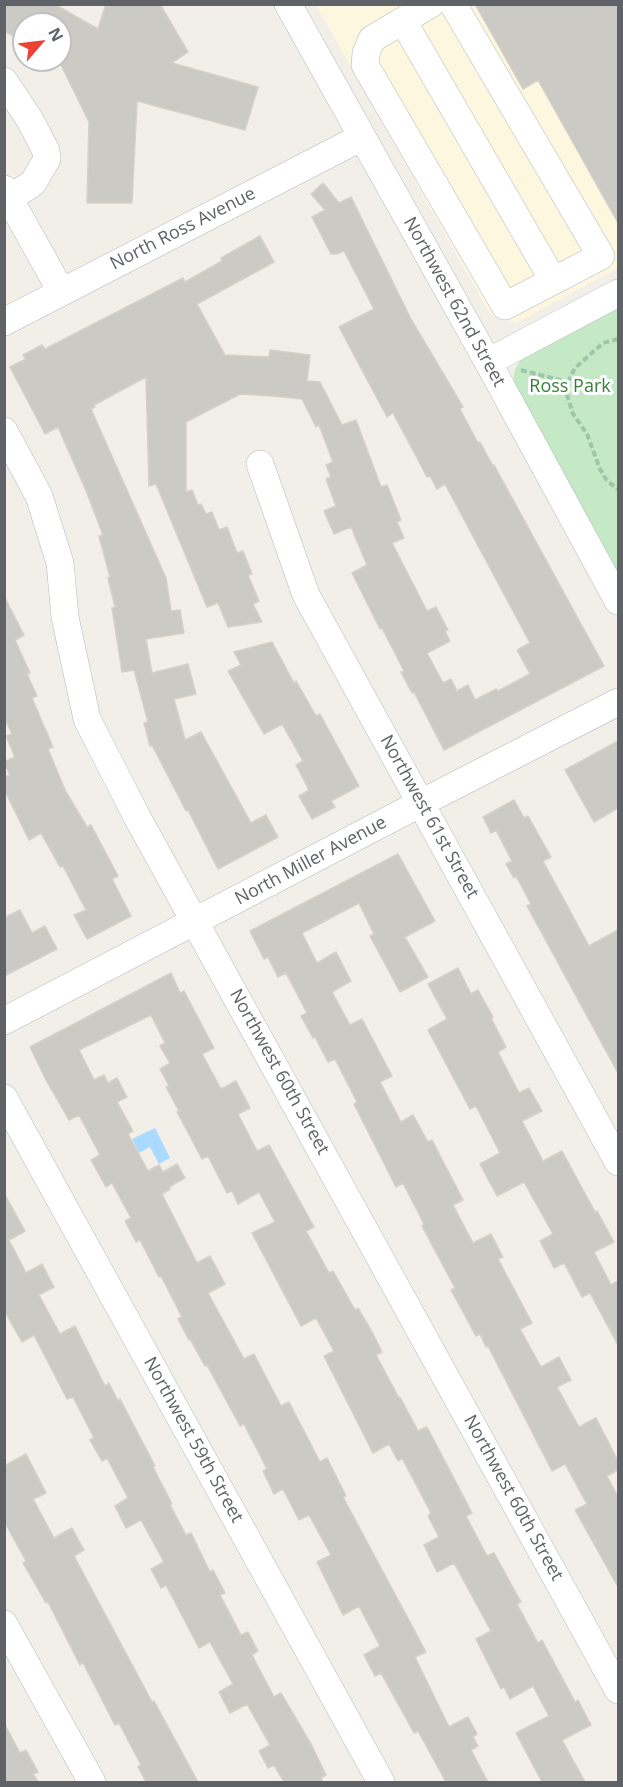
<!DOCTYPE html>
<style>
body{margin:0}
#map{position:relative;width:623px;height:1787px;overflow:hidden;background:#f1efe8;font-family:"Open Sans",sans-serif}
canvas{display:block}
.frame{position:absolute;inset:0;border:6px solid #5f6368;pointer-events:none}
.north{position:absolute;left:12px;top:12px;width:60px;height:60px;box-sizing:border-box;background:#fff;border:2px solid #bfc1c3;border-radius:50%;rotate:62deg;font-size:16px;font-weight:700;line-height:24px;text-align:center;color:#5f6368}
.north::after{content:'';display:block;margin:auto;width:21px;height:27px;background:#ea4335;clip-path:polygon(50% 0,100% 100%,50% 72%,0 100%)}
</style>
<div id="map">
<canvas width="623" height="1787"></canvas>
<div class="frame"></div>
<div class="north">N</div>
</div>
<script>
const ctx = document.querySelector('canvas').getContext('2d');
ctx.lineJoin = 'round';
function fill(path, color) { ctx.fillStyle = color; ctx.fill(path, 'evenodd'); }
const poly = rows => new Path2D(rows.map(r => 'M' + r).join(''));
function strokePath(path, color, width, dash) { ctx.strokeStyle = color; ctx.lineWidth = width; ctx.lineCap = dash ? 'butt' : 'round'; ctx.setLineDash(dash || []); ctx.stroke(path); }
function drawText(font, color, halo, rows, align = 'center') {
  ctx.font = font + ' "Open Sans",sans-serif'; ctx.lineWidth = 6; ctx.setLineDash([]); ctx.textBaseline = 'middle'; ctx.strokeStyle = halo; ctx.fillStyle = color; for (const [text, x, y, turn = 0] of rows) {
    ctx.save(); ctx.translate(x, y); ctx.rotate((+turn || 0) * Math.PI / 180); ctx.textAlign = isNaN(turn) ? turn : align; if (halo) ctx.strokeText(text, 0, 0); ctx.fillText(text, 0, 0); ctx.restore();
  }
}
const commercial = poly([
 [316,5,618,5,618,268,516,323,490,314]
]);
const green = poly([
 [618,308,618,575,513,383,515,369,521,359]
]);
const water = poly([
 [155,1128,170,1158,159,1164,150,1147,139,1153,132,1139]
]);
const building = poly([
 [4,4,54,4,98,29,106,4,160,4,188,52,172,63,258,87,245,130,137,101,132,203,87,203,89,122,60,63,60,24,24,24,24,42,4,31,4,4],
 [475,4,618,4,618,223,538,80,523,89,475,4],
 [323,183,339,203,351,197,411,319,463,407,460,409,478,443,480,442,493,466,494,465,604,666,444,750,414,692,412,693,401,672,404,671,382,628,380,629,352,573,367,565,351,527,334,534,324,511,336,506,326,479,331,477,326,465,333,462,319,425,316,427,302,399,273,396,240,394,186,422,186,492,192,490,198,505,201,504,206,514,212,512,219,530,227,527,237,553,243,551,252,574,248,575,259,601,253,604,262,622,228,627,218,603,207,607,156,484,149,486,146,377,94,405,95,407,91,409,166,578,171,611,180,610,184,633,146,639,152,673,188,664,196,694,174,699,185,740,201,732,251,823,266,815,278,837,218,869,188,810,186,811,152,745,150,746,144,723,148,722,134,670,122,672,112,608,115,607,108,578,110,577,99,536,103,535,87,493,58,427,45,434,10,367,26,359,23,355,42,345,45,349,183,278,185,282,222,261,221,258,260,236,274,262,197,304,225,355,269,357,270,350,310,355,307,381,320,382,342,425,356,420,381,487,387,485,401,520,397,522,404,538,392,543,427,611,436,607,448,630,445,631,450,641,427,653,443,683,451,679,457,691,468,685,475,700,496,689,498,691,530,674,517,650,530,643,445,484,437,489,430,476,427,477,393,413,387,417,339,327,374,309,344,251,337,254,331,254,312,217,325,210,311,194,323,183],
 [4,596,24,635,15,640,30,673,27,674,37,696,32,698,53,747,48,749,65,790,87,827,91,825,118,876,112,879,131,916,87,939,74,915,86,910,63,866,60,867,41,833,29,840,4,789,4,777,10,775,4,762,15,757,6,736,12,734,4,717,4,596],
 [272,642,294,683,296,681,316,716,320,714,359,786,331,801,335,807,312,819,299,796,309,790,296,765,303,761,282,724,264,734,228,671,241,665,234,652,272,642],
 [618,741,618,808,594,822,565,770,618,741],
 [514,800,524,818,528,816,551,857,543,861,589,946,618,930,618,1073,527,906,531,904,516,876,514,878,506,864,512,861,496,830,491,833,483,817,514,800],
 [398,854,435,921,405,937,428,977,400,992,370,936,374,934,359,903,302,933,317,963,336,952,351,981,332,992,350,1025,362,1019,392,1076,380,1082,401,1122,413,1115,428,1142,432,1140,463,1200,453,1205,473,1243,491,1234,503,1257,498,1259,532,1323,520,1329,541,1367,559,1357,571,1380,557,1387,579,1427,596,1418,618,1461,618,1470,607,1476,618,1497,618,1587,575,1510,587,1504,565,1464,552,1471,488,1346,486,1347,480,1334,476,1336,451,1290,455,1288,422,1226,424,1224,403,1183,396,1187,354,1104,357,1102,335,1059,328,1062,315,1037,313,1038,301,1016,307,1013,286,973,278,977,268,957,264,959,250,931,398,854],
 [20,910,32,933,45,926,57,949,4,976,4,918,20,910],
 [458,968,471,994,478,990,493,1017,491,1018,506,1047,498,1052,519,1093,529,1088,542,1111,522,1121,543,1161,562,1151,595,1212,597,1211,614,1242,594,1252,611,1285,618,1281,618,1345,590,1293,582,1297,564,1263,554,1268,540,1241,553,1234,524,1182,497,1196,480,1164,500,1153,476,1106,470,1109,428,1030,447,1019,428,984,458,968],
 [171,973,180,993,184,991,214,1048,202,1054,221,1089,236,1081,250,1108,238,1114,257,1151,269,1145,314,1227,306,1231,329,1273,333,1271,355,1310,358,1308,372,1332,382,1352,376,1355,399,1398,400,1397,418,1431,427,1427,472,1513,466,1516,487,1556,494,1553,521,1602,517,1604,538,1643,542,1640,575,1702,578,1700,591,1725,562,1740,585,1782,542,1782,516,1733,549,1716,533,1686,510,1699,504,1687,501,1689,476,1639,491,1631,454,1563,437,1572,424,1545,439,1537,428,1516,431,1513,402,1458,398,1461,389,1444,373,1453,324,1356,334,1351,316,1318,301,1326,252,1233,275,1222,259,1192,238,1204,232,1191,227,1193,208,1156,202,1159,177,1112,179,1111,166,1087,169,1086,160,1069,170,1063,160,1046,165,1043,151,1015,79,1050,94,1080,104,1075,108,1083,117,1078,127,1097,117,1102,133,1131,128,1134,148,1171,159,1165,163,1172,177,1164,185,1178,169,1187,170,1189,162,1194,197,1263,210,1256,225,1284,208,1293,244,1359,254,1354,281,1406,289,1402,320,1462,327,1458,346,1496,343,1497,426,1652,415,1657,449,1727,468,1717,477,1734,473,1737,478,1746,471,1750,488,1782,446,1782,418,1731,414,1733,381,1673,375,1676,364,1655,380,1646,359,1606,343,1615,317,1562,331,1555,309,1515,299,1520,283,1489,274,1494,263,1471,267,1469,244,1424,240,1426,207,1365,205,1366,190,1339,189,1340,178,1319,182,1317,161,1276,159,1277,140,1240,136,1242,125,1221,131,1218,112,1183,106,1187,91,1160,100,1155,79,1115,69,1120,46,1080,30,1047,171,973],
 [4,1193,25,1231,9,1240,26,1273,42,1264,54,1287,39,1295,60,1334,75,1326,105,1386,109,1383,118,1401,120,1399,155,1466,153,1467,172,1504,170,1505,186,1535,191,1533,210,1572,213,1570,225,1593,220,1595,241,1635,248,1632,258,1651,252,1655,274,1697,281,1693,311,1744,326,1775,321,1778,323,1782,284,1782,274,1765,268,1768,259,1751,270,1745,247,1704,230,1713,219,1692,233,1684,210,1642,199,1648,166,1585,161,1588,151,1569,164,1562,141,1520,126,1528,115,1506,128,1498,107,1458,102,1461,90,1440,94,1438,73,1397,67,1399,34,1335,22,1342,4,1310,4,1193],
 [26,1454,46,1493,33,1499,54,1538,72,1528,84,1550,74,1556,152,1702,154,1701,198,1782,146,1782,138,1767,141,1765,119,1723,115,1725,83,1663,80,1665,48,1602,46,1603,23,1563,26,1561,4,1521,4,1466,26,1454],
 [4,1723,20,1753,26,1750,38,1772,33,1774,38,1782,4,1782,4,1723]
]);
const path = poly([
 [618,339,603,343,575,368,568,382,567,395,573,414,587,434,600,469,607,481,618,489],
 [521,370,568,382]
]);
const minor = poly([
 [288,4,488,362,618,601],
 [431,4,372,39,366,53,365,65,505,306,601,256,453,4],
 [403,21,553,280],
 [4,81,30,120,46,151,47,159,33,183,10,198],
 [4,189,61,291],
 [4,322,362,137],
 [488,362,618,293],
 [4,431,39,496,60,563,65,617,87,719,137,817,618,1690],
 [260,464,306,595,618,1162],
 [4,1021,421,803,618,702],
 [4,1098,381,1782],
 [4,1624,92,1782]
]);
const streetNames = [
 ["North Ross Avenue",183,229,-27],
 ["Northwest 62nd Street",454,302,61],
 ["Northwest 61st Street",429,817,61],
 ["North Miller Avenue",311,861,-28],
 ["Northwest 60th Street",279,1072,61],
 ["Northwest 59th Street",193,1440,61],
 ["Northwest 60th Street",513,1498,61]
];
const parkNames = [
 ["Ross Park",570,387]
];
fill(commercial, '#fef7e0');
fill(green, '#c5e8c5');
fill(water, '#aadaff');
fill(building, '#cccac5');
strokePath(building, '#d6d1c6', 1.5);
strokePath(minor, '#b5b8bc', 28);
strokePath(path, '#9cc7a9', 4, [6, 3]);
strokePath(minor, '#fff', 27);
drawText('18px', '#5f6368', '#fff', streetNames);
drawText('18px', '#348238', '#fff', parkNames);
</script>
